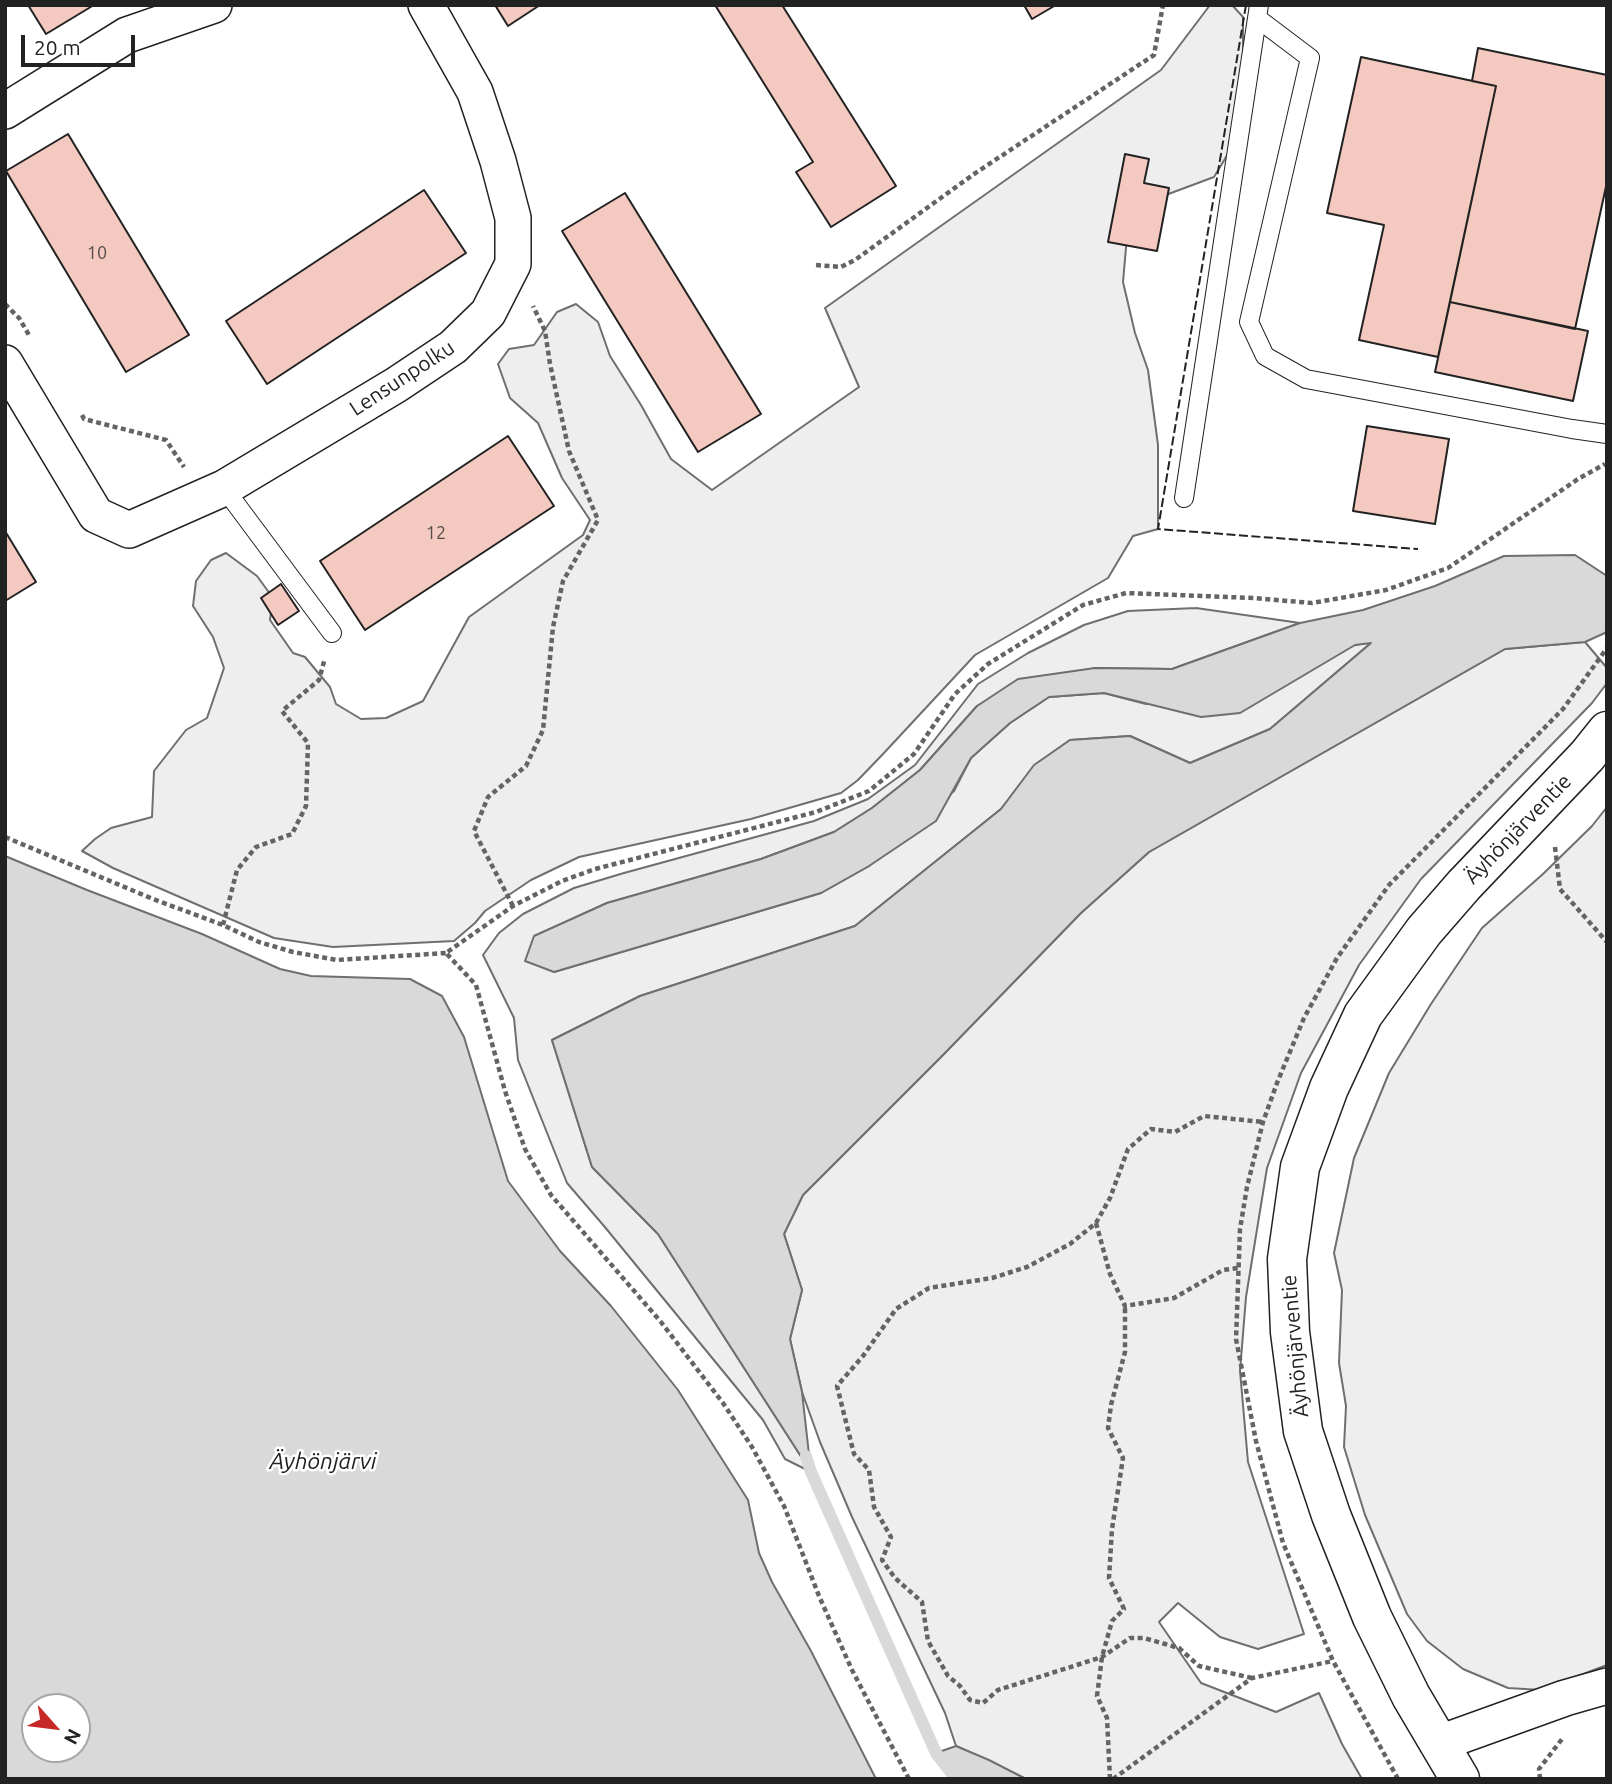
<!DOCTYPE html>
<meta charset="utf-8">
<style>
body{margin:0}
#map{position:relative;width:1612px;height:1784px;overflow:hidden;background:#fff;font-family:Ubuntu,sans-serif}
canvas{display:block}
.frame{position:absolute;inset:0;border:7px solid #222;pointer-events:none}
.north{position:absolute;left:21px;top:1693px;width:70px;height:70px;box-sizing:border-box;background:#fff;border:2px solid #a7a7a7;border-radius:50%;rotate:118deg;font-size:19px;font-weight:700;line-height:28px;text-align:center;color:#222}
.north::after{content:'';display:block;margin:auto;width:24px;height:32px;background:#c62828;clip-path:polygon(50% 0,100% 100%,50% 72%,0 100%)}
.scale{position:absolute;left:21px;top:35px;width:114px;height:32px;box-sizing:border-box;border:4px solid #222;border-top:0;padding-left:9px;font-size:21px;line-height:24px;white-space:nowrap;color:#222;-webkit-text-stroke:5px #fff;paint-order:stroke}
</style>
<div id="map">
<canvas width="1612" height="1784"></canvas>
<div class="frame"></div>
<div class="north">N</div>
<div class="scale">20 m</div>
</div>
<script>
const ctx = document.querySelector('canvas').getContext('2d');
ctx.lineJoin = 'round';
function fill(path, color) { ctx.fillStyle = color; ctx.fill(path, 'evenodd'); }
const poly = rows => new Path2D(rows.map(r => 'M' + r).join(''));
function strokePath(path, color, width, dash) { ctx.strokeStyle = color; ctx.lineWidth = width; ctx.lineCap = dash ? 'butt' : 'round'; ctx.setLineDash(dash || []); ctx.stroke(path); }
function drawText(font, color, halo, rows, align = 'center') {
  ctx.font = font + ' Ubuntu,sans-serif'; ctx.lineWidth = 5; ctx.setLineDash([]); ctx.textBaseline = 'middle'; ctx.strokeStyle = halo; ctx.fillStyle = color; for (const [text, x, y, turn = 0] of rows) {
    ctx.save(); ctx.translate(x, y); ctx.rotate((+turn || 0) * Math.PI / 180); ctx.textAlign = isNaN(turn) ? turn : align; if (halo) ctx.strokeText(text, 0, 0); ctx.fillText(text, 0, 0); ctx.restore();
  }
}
const green = poly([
 [1210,5,1232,5,1243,17,1243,129,1214,177,1155,199,1127,236,1123,282,1135,333,1148,370,1158,445,1158,529,1133,536,1108,578,975,655,883,754,858,780,841,793,751,819,579,857,531,880,485,911,475,923,454,941,333,947,274,938,113,868,82,851,95,839,111,828,152,817,154,771,186,730,207,718,224,668,213,637,193,606,196,581,211,560,226,553,257,576,273,598,270,620,293,653,305,657,330,687,336,704,361,719,386,718,423,701,469,617,583,535,590,520,562,478,538,423,510,398,498,364,509,349,534,345,557,312,576,304,598,322,610,356,641,405,671,459,712,490,859,387,825,308,1161,70,1210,5],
 [1196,608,1300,623,1172,669,1095,668,977,706,920,770,872,808,834,832,761,859,607,903,535,936,554,972,821,893,869,866,954,791,971,758,1010,723,1049,697,1104,693,1146,704,1355,645,1372,642,1270,729,1190,763,1130,736,1070,740,1034,766,1001,809,855,926,640,996,552,1040,592,1167,658,1234,811,1472,785,1459,763,1420,604,1226,567,1183,518,1060,514,1018,483,955,499,933,523,914,574,888,624,873,814,821,868,799,915,765,978,684,1028,653,1084,625,1128,611,1196,608],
 [1585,642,1607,668,1607,683,1592,703,1421,879,1359,965,1301,1073,1267,1168,1246,1297,1240,1371,1248,1462,1304,1634,1258,1649,1220,1637,1178,1603,1159,1622,1201,1683,1276,1712,1319,1693,1342,1744,1362,1779,1026,1779,956,1746,945,1713,852,1517,820,1442,802,1392,790,1339,802,1290,784,1234,803,1195,941,1057,1081,913,1149,852,1505,649,1585,642],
 [1607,807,1607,1665,1541,1690,1508,1688,1463,1669,1427,1641,1407,1614,1365,1515,1344,1447,1346,1406,1339,1363,1342,1290,1334,1253,1354,1158,1389,1073,1431,1004,1482,928,1543,874,1592,826,1607,807]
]);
const water = poly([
 [1575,555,1607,576,1607,632,1585,642,1505,649,1149,852,1081,913,941,1057,803,1195,784,1234,802,1290,790,1339,802,1392,811,1472,658,1234,592,1167,552,1040,640,996,855,926,1001,809,1034,765,1070,740,1130,736,1190,763,1270,729,1371,643,1355,645,1240,713,1201,717,1104,693,1049,697,1010,723,971,758,936,821,869,866,821,893,554,972,525,961,534,936,607,903,761,859,834,832,872,808,920,770,977,706,1018,679,1095,668,1172,669,1300,623,1363,610,1435,586,1504,556,1575,555],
 [5,856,87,890,202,934,280,969,311,976,410,979,442,996,464,1037,508,1181,560,1251,611,1306,678,1390,748,1500,759,1553,772,1582,811,1651,876,1779,5,1779,5,856],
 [35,1707,77,1707,77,1749,35,1749,35,1707],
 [956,1746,989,1760,1026,1779,950,1779,936,1753,956,1746]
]);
const stream = poly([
 [806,1456,811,1472,936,1753,956,1779]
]);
const building = poly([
 [28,5,94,5,46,34,28,5],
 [495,5,540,5,508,26,495,5],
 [715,5,782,5,896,186,831,227,796,172,813,162,715,5],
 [1024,5,1056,5,1032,19,1024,5],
 [1478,48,1607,75,1607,182,1575,329,1450,302,1496,86,1472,81,1478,48],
 [1361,57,1496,86,1438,357,1359,340,1384,225,1327,213,1361,57],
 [68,134,189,335,126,372,6,171,68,134],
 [1125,154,1149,159,1144,183,1169,188,1157,251,1108,242,1125,154],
 [424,190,466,253,267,384,226,321,424,190],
 [625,193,761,414,698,452,562,231,625,193],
 [1450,302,1588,331,1573,401,1435,372,1450,302],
 [1367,426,1449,439,1435,524,1353,511,1367,426],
 [508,436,554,506,365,630,320,561,508,436],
 [5,531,36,582,5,601,5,531],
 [281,584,299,611,278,625,261,598,281,584]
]);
const path = poly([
 [816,265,841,267,855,260,974,174,1154,55,1163,5],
 [5,304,19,318,29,335],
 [82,415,84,419,166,440,184,467],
 [5,837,153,899,223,925,259,942,293,952,337,960,446,953],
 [1555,847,1560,889,1607,942],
 [513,906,474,831,488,797,526,766,543,730,553,627,563,581,598,520,569,451,550,364,545,331,533,306],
 [223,925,237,870,256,847,292,834,306,806,308,743,282,711,319,680,325,658],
 [1096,1223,1110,1274,1125,1306,1174,1298,1223,1270,1238,1268],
 [1252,1678,1199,1666,1179,1648,1144,1638,1130,1638,1102,1657,998,1690,983,1703,970,1700,960,1686,948,1676,928,1641,922,1602,895,1578,882,1560,891,1537,874,1507,869,1470,854,1454,837,1386,863,1356,896,1309,929,1288,992,1278,1027,1267,1070,1244,1096,1223,1110,1198,1128,1149,1151,1129,1175,1132,1204,1116,1263,1122],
 [909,1779,852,1670,819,1596,784,1506,752,1447,723,1403,661,1322,551,1195,525,1149,505,1091,476,985,446,953,513,906,562,881,595,869,816,812,869,791,914,754,955,694,988,664,1083,605,1126,593,1253,598,1312,603,1386,590,1448,568,1578,479,1605,464],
 [1110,1779,1107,1718,1097,1696,1102,1657,1112,1621,1124,1609,1109,1578,1112,1529,1123,1458,1108,1428,1111,1405,1125,1352,1125,1306],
 [1113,1779,1252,1678,1333,1661],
 [1398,1779,1333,1661,1283,1543,1256,1441,1236,1339,1240,1229,1247,1187,1263,1122,1277,1083,1304,1018,1337,958,1389,885,1563,709,1607,648],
 [1540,1779,1539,1769,1562,1739]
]);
const lane = poly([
 [1257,18,1310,58,1249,322,1265,356,1306,379,1572,429,1607,434],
 [224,488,332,633],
 [1184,498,1259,5]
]);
const street = poly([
 [5,111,127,35,214,5],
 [5,363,96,515,129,530,224,488,396,385,453,347,488,313,513,264,513,218,498,161,475,92,426,5],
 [1440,1743,1565,1698,1607,1686]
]);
const secondary = poly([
 [1460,1779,1411,1696,1372,1617,1331,1515,1303,1431,1290,1332,1287,1259,1300,1167,1329,1088,1363,1015,1424,931,1464,885,1587,756,1607,731]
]);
const fence = poly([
 [1246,5,1158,529,1418,549]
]);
const numberNames = [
 ["10",97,253],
 ["12",436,533]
];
const streetNames = [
 ["Lensunpolku",402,378,-33],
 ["Äyhönjärventie",1518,829,-46],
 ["Äyhönjärventie",1295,1346,-95]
];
const waterNames = [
 ["Äyhönjärvi",323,1461]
];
fill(green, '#eee');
strokePath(green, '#6f6f6f', 2);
fill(water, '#d9d9d9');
strokePath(water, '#6f6f6f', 2);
strokePath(stream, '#d9d9d9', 12);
fill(building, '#f3c9c0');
strokePath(building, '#222', 2);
strokePath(lane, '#222', 20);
strokePath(street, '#222', 38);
strokePath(secondary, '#222', 41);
strokePath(path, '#646464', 4.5, [5, 3.5]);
strokePath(lane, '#fff', 18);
strokePath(street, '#fff', 35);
strokePath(secondary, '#fff', 38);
strokePath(fence, '#222', 2, [9, 3.5]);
drawText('18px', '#564c4a', null, numberNames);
drawText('21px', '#222', '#fff', streetNames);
drawText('italic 23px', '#222', '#fff', waterNames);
</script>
